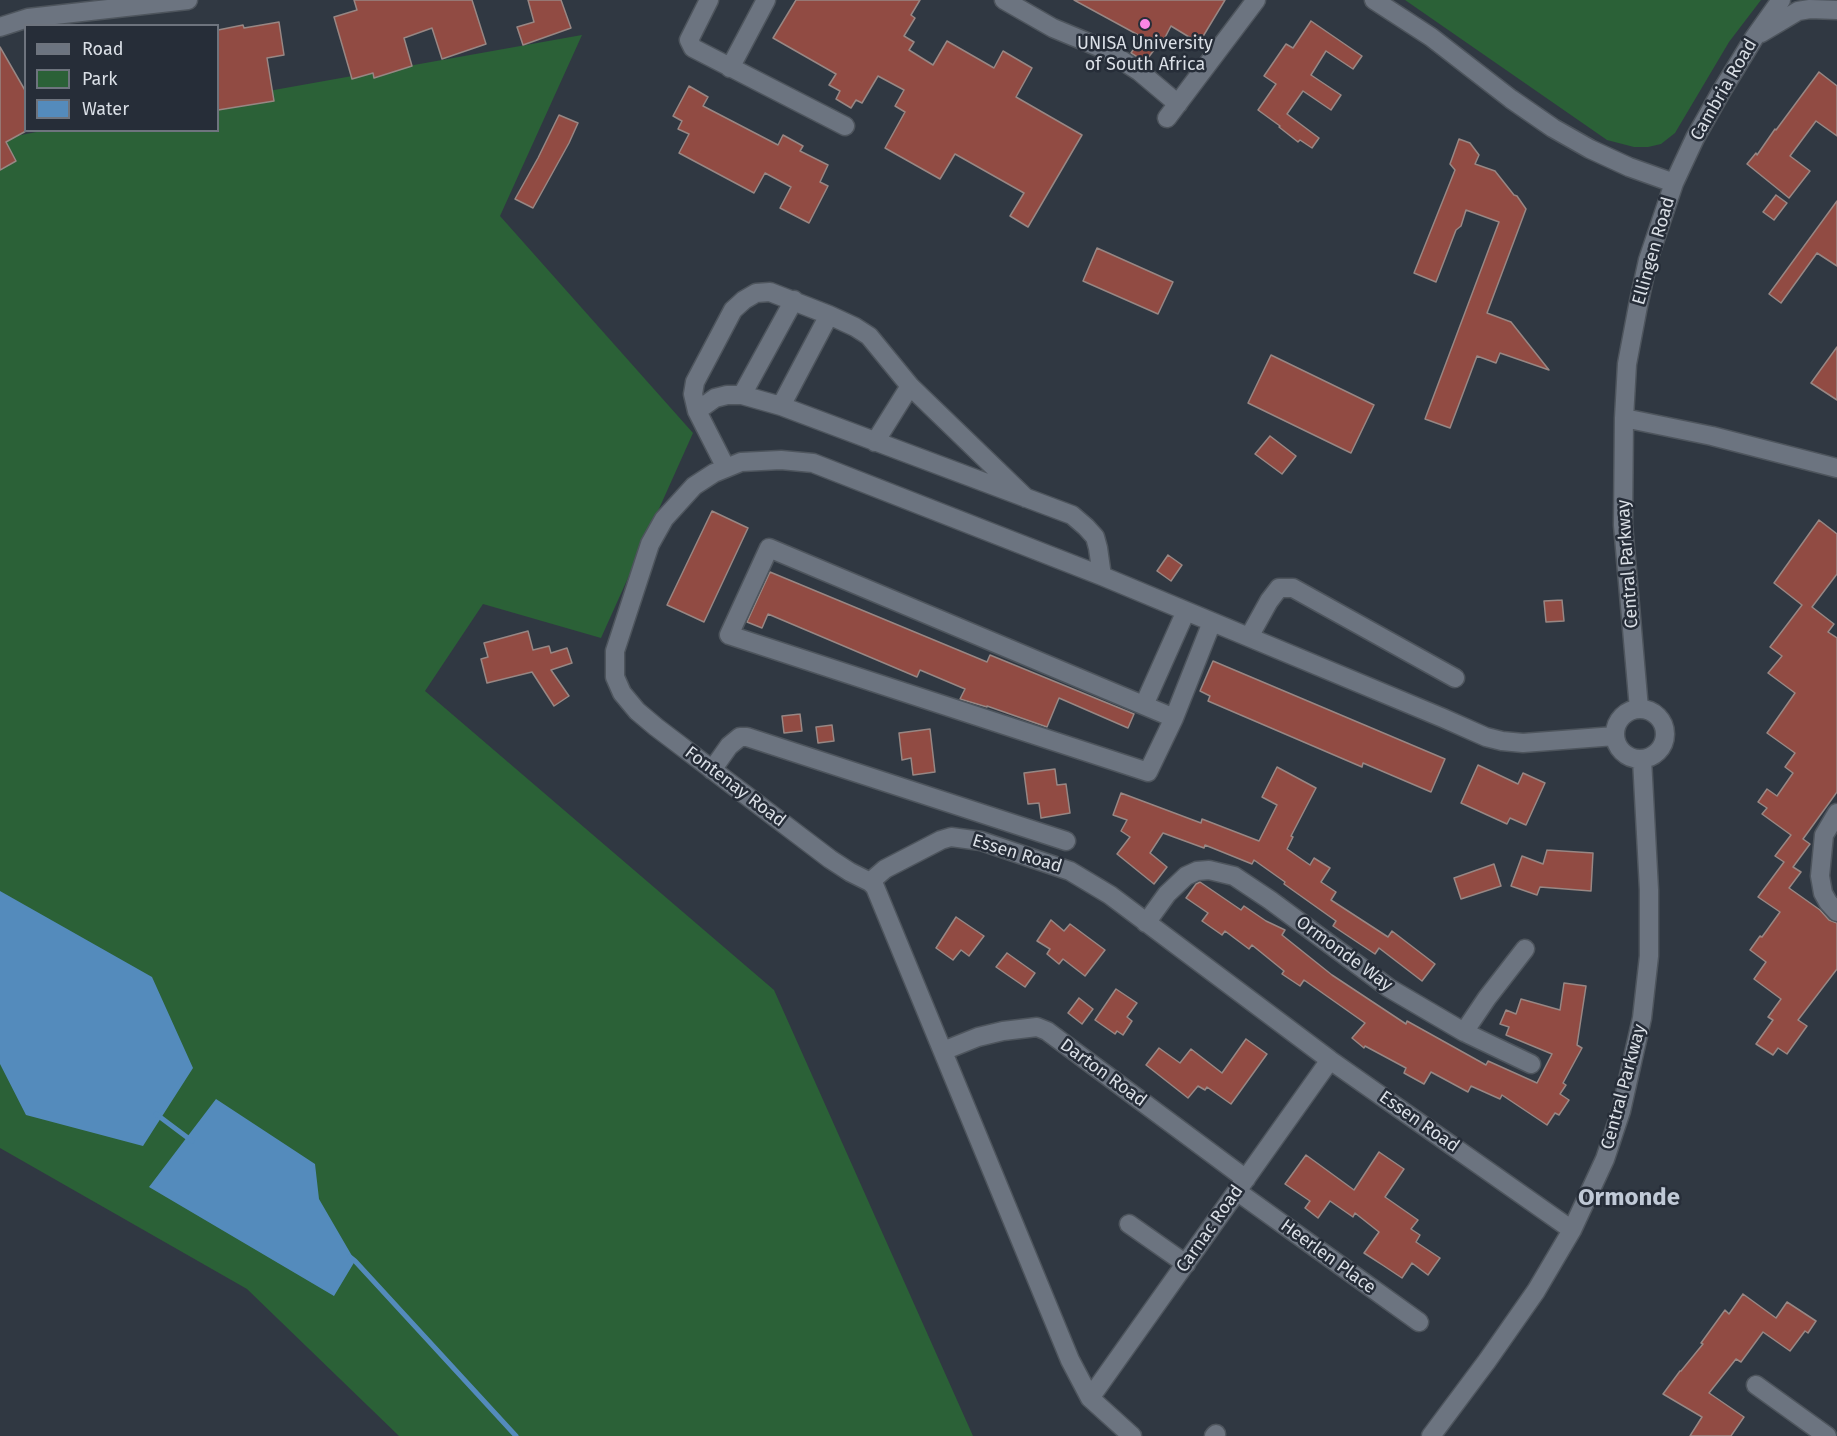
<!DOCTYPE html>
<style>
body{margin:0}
#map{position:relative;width:1837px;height:1436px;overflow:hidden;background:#303842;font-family:"Fira Sans",sans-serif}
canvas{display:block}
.legend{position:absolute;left:24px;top:24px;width:195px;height:108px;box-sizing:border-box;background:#262d38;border:2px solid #6e747e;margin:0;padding:8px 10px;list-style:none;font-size:18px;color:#dadfe6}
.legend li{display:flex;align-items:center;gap:12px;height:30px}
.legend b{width:30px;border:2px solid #6e747e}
</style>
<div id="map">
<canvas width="1837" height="1436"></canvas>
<ul class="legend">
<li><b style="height:8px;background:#6c7480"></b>Road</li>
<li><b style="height:16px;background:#2b6137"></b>Park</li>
<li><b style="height:16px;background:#548bbc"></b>Water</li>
</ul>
</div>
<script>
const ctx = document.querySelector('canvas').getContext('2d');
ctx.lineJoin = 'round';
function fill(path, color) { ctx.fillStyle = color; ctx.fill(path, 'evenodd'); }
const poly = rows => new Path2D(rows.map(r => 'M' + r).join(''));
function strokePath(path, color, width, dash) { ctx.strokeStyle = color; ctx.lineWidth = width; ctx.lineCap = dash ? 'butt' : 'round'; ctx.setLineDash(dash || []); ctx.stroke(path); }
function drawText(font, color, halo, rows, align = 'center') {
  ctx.font = font + ' "Fira Sans",sans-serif'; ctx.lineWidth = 5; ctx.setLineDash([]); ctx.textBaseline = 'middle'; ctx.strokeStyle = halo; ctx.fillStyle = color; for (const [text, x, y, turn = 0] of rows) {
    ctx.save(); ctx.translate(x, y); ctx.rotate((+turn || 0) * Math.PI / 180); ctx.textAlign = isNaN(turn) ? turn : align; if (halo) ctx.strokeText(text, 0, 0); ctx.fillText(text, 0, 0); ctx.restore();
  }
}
const green = poly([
 [1405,0,1761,0,1729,42,1675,133,1661,144,1648,147,1634,147,1607,140],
 [582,35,500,216,693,433,601,638,483,604,425,691,774,990,973,1436,399,1436,247,1289,0,1148,0,139,47,130,218,130,218,100]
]);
const water = poly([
 [0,891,152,977,193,1068,143,1146,26,1115,0,1064],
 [216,1099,315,1164,319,1199,355,1261,334,1296,149,1187]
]);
const stream = poly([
 [156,1114,192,1141],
 [350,1257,355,1261,516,1436]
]);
const building = poly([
 [354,0,472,0,486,44,442,59,432,28,404,38,412,66,374,78,373,73,352,79,334,17,357,10,354,0],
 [528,0,561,0,571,28,523,45,517,27,534,22,528,0],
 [796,0,920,0,911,15,915,18,904,36,914,42,909,50,933,65,947,41,994,68,1003,51,1032,68,1016,97,1082,135,1028,227,1010,216,1024,193,955,154,940,179,885,148,905,112,895,106,904,90,878,76,862,103,856,100,851,108,836,99,840,91,829,85,836,74,773,38,796,0],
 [1074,0,1225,0,1199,43,1171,26,1160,47,1157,46,1145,62,1131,53,1142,37,1074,0],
 [1311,21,1362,56,1353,69,1326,51,1311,75,1341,95,1331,110,1303,91,1287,114,1319,138,1312,148,1300,140,1298,142,1279,127,1280,126,1258,110,1276,84,1264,76,1286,44,1293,48,1311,21],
 [279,22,284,55,267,58,274,101,218,110,218,30,243,25,244,28,279,22],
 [0,47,26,92,26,131,6,142,16,161,0,170,0,47],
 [1819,72,1837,86,1837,136,1816,121,1790,156,1810,171,1789,198,1747,164,1756,153,1757,155,1775,129,1776,130,1819,72],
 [689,86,708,97,703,106,778,145,783,135,803,146,800,151,828,165,820,182,828,186,809,223,780,208,791,187,765,173,754,193,679,153,689,134,678,129,682,121,673,116,689,86],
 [559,115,578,123,569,143,533,208,515,199,538,158,559,115],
 [1459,139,1470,143,1479,155,1475,164,1495,171,1514,195,1517,196,1526,209,1487,313,1511,322,1549,370,1500,353,1496,363,1477,356,1450,428,1425,419,1499,222,1466,210,1461,226,1456,230,1436,282,1414,273,1455,170,1450,164,1459,139],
 [1776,195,1787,203,1774,220,1763,212,1776,195],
 [1837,201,1837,266,1817,253,1781,303,1769,294,1837,201],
 [1097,248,1173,282,1158,314,1083,281,1097,248],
 [1837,347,1837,400,1811,383,1837,347],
 [1271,355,1374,405,1351,453,1248,403,1271,355],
 [1270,436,1296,456,1282,474,1255,454,1270,436],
 [712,511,748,528,704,622,667,605,712,511],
 [1819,520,1837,534,1837,574,1812,607,1834,624,1828,632,1837,638,1837,792,1803,839,1810,844,1793,867,1801,872,1789,888,1820,910,1829,920,1837,923,1837,969,1798,1020,1807,1026,1787,1054,1778,1048,1773,1055,1756,1044,1773,1020,1768,1017,1781,999,1754,979,1766,962,1750,950,1760,936,1762,937,1780,912,1758,897,1784,862,1775,856,1791,835,1762,814,1767,808,1758,802,1767,789,1777,796,1793,773,1785,767,1795,753,1767,733,1795,693,1768,673,1782,656,1770,647,1802,605,1774,583,1819,520],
 [1168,555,1182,565,1171,581,1157,571,1168,555],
 [770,572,987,662,990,655,1134,714,1128,728,1059,698,1047,727,987,706,987,707,960,699,965,689,920,670,917,677,768,614,762,628,747,622,770,572],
 [1562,600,1564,621,1546,622,1544,601,1562,600],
 [528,631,533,650,549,646,551,653,567,648,572,663,551,670,569,696,554,706,532,672,487,683,481,659,488,657,484,643,528,631],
 [1213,661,1445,759,1431,792,1363,763,1362,767,1208,701,1210,696,1200,691,1213,661],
 [800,714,802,731,784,733,782,716,800,714],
 [832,725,834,741,818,743,816,727,832,725],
 [930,729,935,772,913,775,911,758,902,760,899,733,930,729],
 [1478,765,1518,784,1523,773,1545,783,1526,825,1510,818,1507,824,1461,803,1478,765],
 [1277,767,1316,788,1291,836,1293,837,1287,849,1310,865,1314,858,1330,868,1321,882,1336,892,1331,900,1388,937,1392,931,1435,964,1422,981,1379,948,1375,954,1333,926,1336,921,1284,884,1285,882,1254,860,1252,864,1205,845,1204,848,1163,833,1150,853,1167,867,1154,884,1117,854,1130,837,1121,831,1127,820,1113,815,1121,793,1201,823,1202,819,1259,841,1277,805,1262,797,1277,767],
 [1055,769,1057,785,1066,784,1070,813,1041,818,1039,803,1028,804,1024,773,1055,769],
 [1547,850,1593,853,1591,891,1540,887,1537,895,1511,886,1522,856,1543,864,1547,850],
 [1494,864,1501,886,1461,899,1454,878,1494,864],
 [1200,882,1241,910,1244,906,1266,921,1285,930,1282,935,1332,975,1406,1024,1407,1021,1486,1065,1488,1061,1537,1083,1552,1054,1506,1035,1509,1027,1500,1024,1506,1010,1516,1014,1521,999,1560,1010,1564,983,1586,986,1577,1045,1582,1048,1563,1083,1566,1085,1560,1094,1569,1100,1559,1115,1555,1113,1547,1125,1502,1095,1500,1099,1471,1086,1468,1092,1431,1072,1424,1084,1404,1073,1406,1068,1365,1046,1364,1048,1352,1038,1365,1023,1304,980,1300,986,1282,974,1284,971,1252,945,1249,949,1225,931,1222,935,1202,921,1208,913,1186,898,1196,884,1200,882],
 [956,917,984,936,969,956,961,950,953,960,936,948,956,917],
 [1051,920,1064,931,1070,924,1105,950,1085,976,1063,959,1059,964,1047,954,1050,949,1037,941,1051,920],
 [1007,953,1035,973,1025,987,996,967,1007,953],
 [1116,989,1137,1003,1127,1017,1132,1021,1123,1035,1117,1031,1115,1034,1095,1020,1116,989],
 [1079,998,1093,1009,1082,1024,1068,1013,1079,998],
 [1246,1039,1267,1054,1231,1104,1207,1087,1205,1090,1198,1086,1188,1098,1146,1065,1159,1048,1180,1063,1191,1049,1222,1073,1246,1039],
 [1379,1152,1404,1169,1385,1197,1418,1220,1411,1229,1420,1235,1416,1242,1440,1258,1428,1275,1412,1263,1402,1278,1384,1266,1364,1253,1379,1232,1355,1213,1353,1217,1330,1201,1318,1218,1305,1208,1310,1201,1285,1184,1306,1155,1354,1190,1379,1152],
 [1743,1294,1776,1318,1787,1302,1816,1321,1808,1333,1805,1331,1790,1351,1763,1332,1741,1362,1736,1359,1709,1393,1744,1417,1731,1436,1690,1436,1702,1417,1663,1394,1680,1371,1681,1371,1703,1344,1701,1343,1725,1310,1729,1314,1743,1294]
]);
const minor = poly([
 [709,0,689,40,693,48,845,126],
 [1004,0,1053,28,1106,50,1140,72,1178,104],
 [1374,0,1431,37,1511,99,1553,128,1590,149,1629,167,1674,183],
 [0,27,28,18,188,0],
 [1761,33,1798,11,1810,9,1837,10],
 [730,68,766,0],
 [1167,118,1256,0],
 [742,395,794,300],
 [781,406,829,315],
 [697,411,715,398,727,395,742,395,781,406,1072,515,1086,527,1095,537,1098,548,1102,576],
 [1624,418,1712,436,1837,468],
 [875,442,910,386],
 [726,468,697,411,693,394,695,382,733,310,744,300,756,293,770,292,829,315,855,327,869,336,910,386,1026,498],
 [1249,637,1269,601,1279,588,1293,588,1455,678],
 [1144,705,1186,611],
 [1639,709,1623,525,1624,418,1627,364,1638,306,1648,260,1674,183,1695,138,1721,92,1754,38,1781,0],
 '1615 734a25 25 0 1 1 50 0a25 25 0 1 1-50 0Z',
 [1174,718,769,548,729,635,1148,772,1174,718,1212,622],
 [712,770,729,746,740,737,747,737,1066,841],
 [1837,813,1824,835,1820,876,1823,893,1828,902,1837,912],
 [870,882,885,869,941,840,951,837,981,841,1070,871,1110,895,1330,1060,1572,1230],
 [1146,923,1167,894,1186,876,1197,871,1209,870,1234,876,1270,900,1389,988,1464,1032,1487,998,1525,949],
 [1464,1032,1531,1064],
 [943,1051,978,1037,1003,1031,1037,1027,1047,1031,1246,1179],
 [1238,1192,1419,1322],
 [1129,1224,1186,1264],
 [1756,1385,1827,1436],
 [1090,1398,1330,1060],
 [1132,1436,1090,1398,1070,1360,875,887,870,882,850,872,830,859,656,727,637,711,622,693,615,677,615,651,650,544,664,519,694,486,714,473,741,462,781,460,813,463,1102,576,1443,718,1486,737,1502,741,1523,743,1615,736],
 [1214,1436,1216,1434],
 [1431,1436,1487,1361,1536,1291,1572,1230,1605,1159,1621,1111,1642,1018,1649,956,1649,890,1642,759]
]);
const markers = [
 [1145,24,6,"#fb86e5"]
];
const poiNames = [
 ["UNISA University",1145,44],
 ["of South Africa",1145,65]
];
const streetNames = [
 ["Cambria Road",1724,90,-60],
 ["Ellingen Road",1654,251,-74],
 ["Central Parkway",1628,564,-94],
 ["Fontenay Road",735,787,37],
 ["Essen Road",1017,854,17],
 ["Ormonde Way",1344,954,36],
 ["Darton Road",1103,1073,36],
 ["Central Parkway",1624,1087,-75],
 ["Essen Road",1419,1122,35],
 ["Carnac Road",1210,1229,-55],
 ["Heerlen Place",1328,1257,36]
];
const districtNames = [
 ["Ormonde",1629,1198]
];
fill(green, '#2b6137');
fill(water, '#548bbc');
strokePath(stream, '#548bbc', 5);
fill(building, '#914b43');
strokePath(building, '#988784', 1.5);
strokePath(minor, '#4e555d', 21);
strokePath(minor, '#6c7480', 18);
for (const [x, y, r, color] of markers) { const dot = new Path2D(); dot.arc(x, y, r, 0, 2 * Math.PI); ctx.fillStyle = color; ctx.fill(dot); strokePath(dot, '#262d38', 2); }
drawText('18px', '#dadfe6', '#262d38', poiNames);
drawText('18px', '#dadfe6', '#262d38', streetNames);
drawText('bold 24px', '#c0c9d6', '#262d38', districtNames);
</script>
